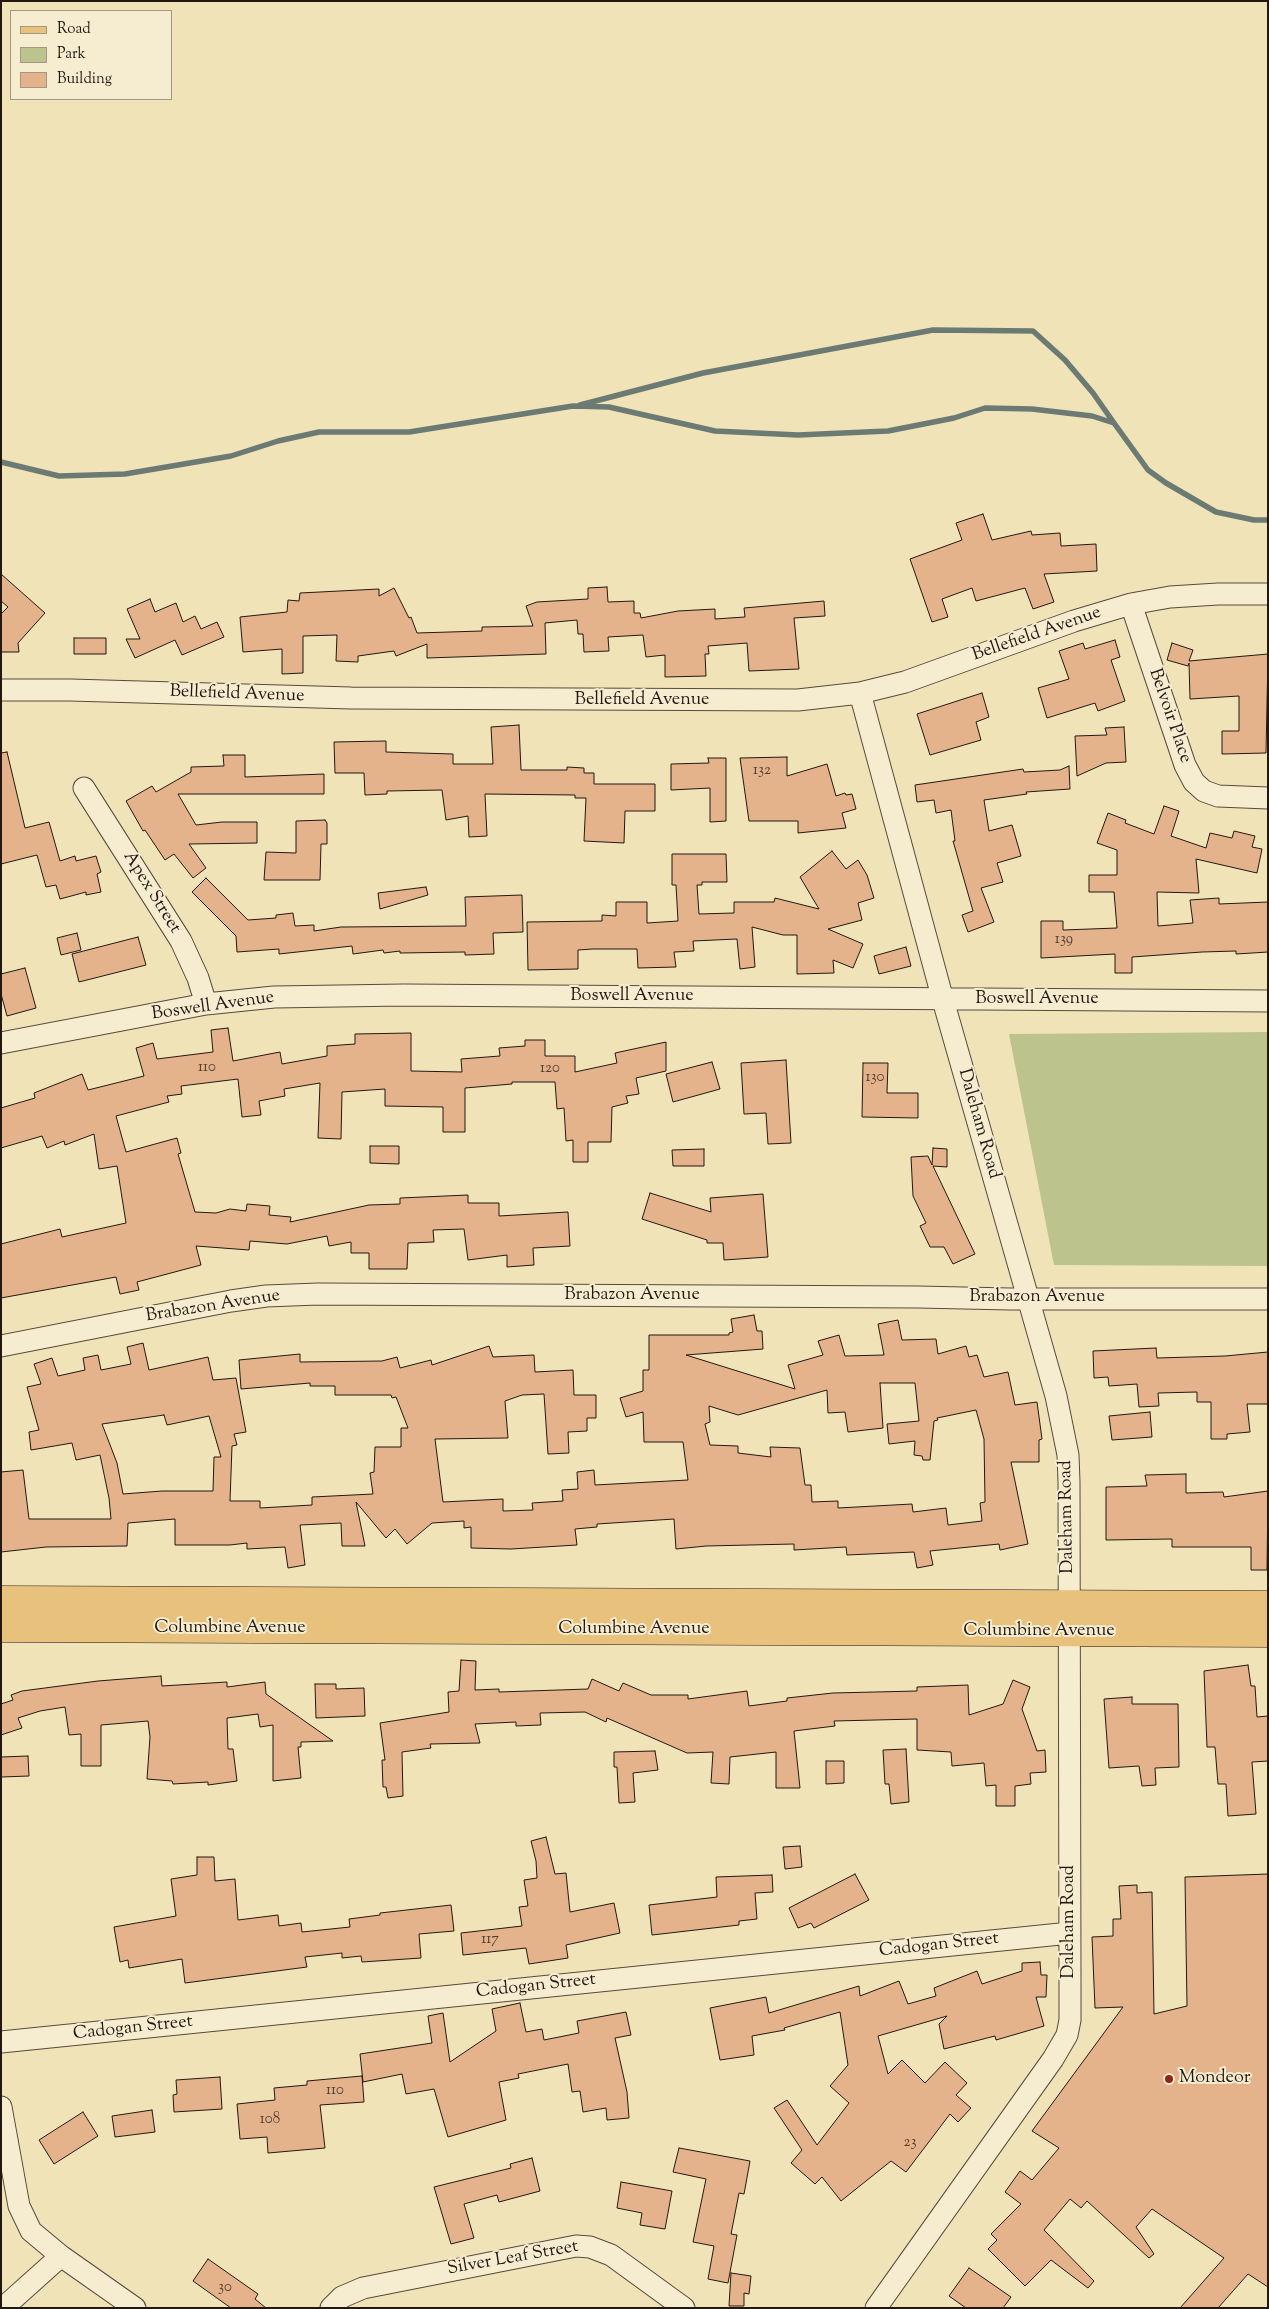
<!DOCTYPE html>
<style>
body{margin:0}
#map{position:relative;width:1269px;height:2309px;overflow:hidden;background:#f1e3b8;font-family:"Sorts Mill Goudy",serif}
canvas{display:block}
.frame{position:absolute;inset:0;border:2px solid #231712;pointer-events:none}
.legend{position:absolute;left:10px;top:10px;width:162px;height:90px;box-sizing:border-box;background:#f6edd1;border:1px solid #a29785;margin:0;padding:6px 9px;list-style:none;font-size:15px;color:#231712}
.legend li{display:flex;align-items:center;gap:10px;height:25px}
.legend b{width:25px;border:1px solid #a29785}
</style>
<div id="map">
<canvas width="1269" height="2309"></canvas>
<div class="frame"></div>
<ul class="legend">
<li><b style="height:6px;background:#e8c27c"></b>Road</li>
<li><b style="height:14px;background:#bcc38d"></b>Park</li>
<li><b style="height:14px;background:#e4b38b"></b>Building</li>
</ul>
</div>
<script>
const ctx = document.querySelector('canvas').getContext('2d');
ctx.lineJoin = 'round';
function fill(path, color) { ctx.fillStyle = color; ctx.fill(path, 'evenodd'); }
const poly = rows => new Path2D(rows.map(r => 'M' + r).join(''));
function strokePath(path, color, width, dash) { ctx.strokeStyle = color; ctx.lineWidth = width; ctx.lineCap = dash ? 'butt' : 'round'; ctx.setLineDash(dash || []); ctx.stroke(path); }
function drawText(font, color, halo, rows, align = 'center') {
  ctx.font = font + ' "Sorts Mill Goudy",serif'; ctx.lineWidth = 4; ctx.setLineDash([]); ctx.textBaseline = 'middle'; ctx.strokeStyle = halo; ctx.fillStyle = color; for (const [text, x, y, turn = 0] of rows) {
    ctx.save(); ctx.translate(x, y); ctx.rotate((+turn || 0) * Math.PI / 180); ctx.textAlign = isNaN(turn) ? turn : align; if (halo) ctx.strokeText(text, 0, 0); ctx.fillText(text, 0, 0); ctx.restore();
  }
}
const green = poly([
 [1268,1032,1268,1266,1054,1265,1009,1034]
]);
const stream = poly([
 [580,405,703,373,933,330,1033,331,1065,360,1093,393,1114,423],
 [1,462,59,476,125,474,231,456,278,441,319,432,409,432,573,406,609,407,715,431,798,435,888,431,954,418,985,408,1032,409,1092,416,1114,423,1148,470,1166,483,1216,512,1254,520,1268,520]
]);
const building = poly([
 [983,514,992,540,1031,531,1032,535,1060,533,1061,546,1096,544,1097,571,1044,574,1054,602,1033,609,1025,588,976,601,972,588,942,599,948,617,932,622,910,559,962,540,956,523,983,514],
 [1,574,45,613,18,643,19,652,1,652,1,614,8,607,1,601,1,574],
 [607,587,608,602,634,601,634,613,640,613,641,618,678,611,715,609,715,619,745,617,744,608,824,601,825,616,794,618,799,669,749,671,747,643,708,646,709,654,705,654,706,676,665,677,665,655,646,657,643,635,608,637,609,651,584,652,583,634,578,634,577,620,545,623,546,654,427,658,427,644,396,656,394,651,358,656,358,662,336,661,337,635,303,636,303,673,282,674,282,649,243,652,240,617,287,612,288,600,299,601,300,593,379,589,379,596,394,588,409,618,411,617,417,633,482,631,482,627,533,626,526,606,537,602,588,599,588,588,607,587],
 [150,599,155,612,176,603,183,622,195,616,201,629,217,622,224,637,182,655,175,640,135,658,126,639,140,639,127,609,150,599],
 [74,638,106,638,106,654,74,654,74,638],
 [1115,640,1120,657,1111,660,1125,701,1098,711,1095,703,1047,718,1038,688,1069,679,1059,651,1083,643,1085,649,1115,640],
 [1172,643,1193,650,1189,661,1268,654,1266,753,1222,754,1222,731,1239,731,1239,696,1190,699,1189,663,1188,666,1167,660,1172,643],
 [982,693,989,717,976,722,981,740,930,755,917,714,982,693],
 [519,725,521,770,567,770,567,767,584,768,584,773,594,773,594,784,655,784,655,811,625,811,624,843,584,841,586,798,575,798,575,795,485,794,487,836,469,837,468,816,446,820,442,790,387,791,387,794,365,795,364,773,335,773,334,742,386,741,386,752,453,754,453,764,493,764,491,727,519,725],
 [1124,727,1126,762,1106,763,1077,776,1075,736,1107,735,1105,728,1124,727],
 [7,752,25,828,49,822,60,861,75,856,76,861,96,856,101,872,97,874,101,892,86,895,86,892,60,899,56,885,46,887,37,855,1,864,1,753,7,752],
 [223,755,245,755,245,777,324,774,324,794,178,794,196,825,222,822,257,822,257,843,189,844,206,868,193,878,174,854,165,860,145,830,143,831,126,801,152,786,156,792,191,772,191,767,224,766,223,755],
 [787,757,787,776,827,764,836,796,845,793,846,795,852,794,856,809,842,813,846,828,798,833,798,821,749,821,740,758,787,757],
 [708,758,726,758,726,821,710,822,710,788,671,790,671,764,709,763,708,758],
 [1069,766,1070,789,1026,792,1027,794,984,800,989,831,1012,825,1021,856,997,863,1003,882,981,888,994,922,968,932,962,915,973,911,953,841,955,841,951,810,936,813,934,800,917,802,915,785,1023,769,1024,772,1060,770,1069,766],
 [1164,806,1179,811,1171,836,1206,848,1210,833,1232,838,1234,831,1255,836,1252,847,1262,849,1257,873,1196,859,1199,893,1157,892,1158,926,1193,923,1190,900,1219,898,1219,904,1268,902,1268,952,1236,954,1236,951,1202,952,1132,957,1132,973,1115,973,1115,954,1041,958,1041,921,1063,921,1063,930,1117,928,1114,892,1089,892,1089,875,1117,875,1117,850,1097,843,1108,813,1126,820,1125,823,1154,834,1164,806],
 [325,820,327,823,327,844,321,844,320,880,264,880,266,852,296,853,296,821,325,820],
 [832,851,846,869,858,860,867,875,874,898,858,903,862,920,828,929,863,944,853,968,833,960,834,973,797,974,797,935,783,935,752,927,755,967,740,969,737,939,693,941,694,951,674,952,676,967,638,968,637,949,593,949,578,950,578,969,528,970,527,922,602,921,602,915,616,916,616,902,647,902,647,923,678,921,676,885,672,885,672,854,726,854,727,882,702,882,702,885,697,885,699,914,734,913,734,902,774,902,775,898,819,909,800,877,832,851],
 [206,878,248,920,276,918,276,915,293,913,295,926,314,925,314,931,341,927,466,926,465,897,522,895,523,932,493,933,494,954,465,955,465,952,400,953,400,951,384,953,383,950,353,954,352,946,279,954,279,949,237,952,236,936,192,892,206,878],
 [426,887,428,895,380,909,378,893,426,887],
 [77,933,81,950,61,955,57,938,77,933],
 [138,937,146,965,79,982,72,954,138,937],
 [906,947,911,966,879,974,874,956,906,947],
 [25,968,36,1008,7,1016,1,994,1,974,25,968],
 [228,1028,233,1061,280,1052,282,1064,327,1056,327,1046,355,1044,355,1034,411,1033,411,1071,462,1072,461,1059,500,1056,499,1048,525,1046,525,1040,545,1040,545,1056,575,1056,575,1072,617,1063,615,1053,666,1042,666,1071,636,1078,639,1094,626,1096,628,1103,612,1107,611,1142,588,1142,588,1162,573,1162,573,1140,566,1141,564,1108,557,1109,555,1082,512,1082,512,1084,465,1088,465,1132,443,1132,443,1107,385,1106,385,1089,342,1092,341,1139,318,1138,320,1083,284,1089,285,1096,259,1101,261,1115,242,1117,238,1079,181,1086,182,1094,167,1096,169,1102,116,1116,126,1152,177,1138,181,1153,178,1154,195,1212,216,1213,230,1209,246,1211,247,1204,270,1206,269,1215,291,1217,290,1222,369,1205,400,1204,400,1198,468,1195,468,1203,499,1203,499,1216,568,1212,570,1246,533,1248,534,1265,507,1267,507,1255,468,1260,464,1229,433,1230,434,1242,408,1243,407,1269,369,1269,369,1253,351,1253,351,1242,329,1246,327,1236,287,1244,250,1241,249,1250,196,1246,201,1265,137,1282,139,1290,120,1294,116,1277,1,1298,1,1244,60,1229,62,1237,126,1223,117,1166,99,1169,94,1134,65,1145,64,1141,47,1148,42,1136,1,1148,1,1108,35,1098,34,1093,82,1074,88,1090,144,1076,136,1048,153,1043,157,1059,213,1052,211,1030,228,1028],
 [786,1060,791,1143,768,1144,766,1113,744,1114,741,1063,786,1060],
 [712,1062,720,1089,673,1102,666,1074,712,1062],
 [863,1063,888,1063,887,1093,918,1093,918,1118,862,1117,863,1063],
 [370,1146,399,1146,399,1164,370,1163,370,1146],
 [933,1148,947,1149,947,1167,933,1166,975,1254,953,1264,944,1247,930,1247,920,1226,926,1223,913,1196,911,1157,928,1156,932,1165,933,1148],
 [704,1149,704,1166,673,1166,672,1150,704,1149],
 [650,1193,711,1212,710,1198,763,1194,768,1257,724,1260,723,1243,707,1243,707,1240,642,1219,650,1193],
 [754,1315,757,1331,762,1331,763,1349,686,1355,795,1389,788,1365,823,1355,818,1341,839,1335,845,1356,884,1355,878,1324,898,1320,902,1340,936,1339,938,1354,966,1346,969,1357,977,1355,984,1377,1008,1372,1015,1405,1037,1402,1042,1439,1039,1440,1039,1462,1011,1462,1028,1544,1000,1550,999,1544,930,1551,933,1565,917,1568,914,1552,847,1555,846,1547,794,1550,794,1544,706,1546,676,1549,674,1519,597,1524,597,1527,575,1529,577,1545,511,1549,471,1548,471,1527,464,1528,464,1521,432,1523,407,1544,395,1529,386,1538,356,1502,365,1546,342,1546,341,1523,300,1525,305,1565,288,1568,285,1547,247,1549,247,1543,230,1545,175,1545,175,1519,128,1523,127,1546,46,1547,1,1552,1,1472,23,1470,29,1519,111,1519,109,1498,100,1455,76,1460,72,1443,31,1450,29,1432,39,1430,27,1387,41,1384,34,1364,52,1358,58,1376,85,1370,83,1358,98,1355,101,1370,131,1364,127,1347,143,1343,149,1370,208,1357,213,1380,236,1378,246,1432,234,1434,237,1445,232,1446,230,1501,260,1501,260,1508,312,1505,312,1497,373,1494,370,1473,374,1472,375,1447,401,1447,401,1428,408,1428,396,1397,392,1398,391,1395,335,1395,335,1386,310,1386,310,1383,241,1389,239,1360,300,1354,300,1362,382,1361,397,1357,400,1368,431,1360,432,1365,489,1346,493,1357,534,1355,535,1372,573,1370,574,1395,596,1395,596,1418,587,1418,587,1431,568,1432,569,1453,548,1454,544,1394,522,1395,505,1401,508,1438,435,1439,443,1502,503,1499,503,1511,533,1510,532,1503,563,1501,562,1490,578,1489,577,1472,594,1470,595,1485,688,1480,683,1442,644,1442,643,1412,626,1417,620,1398,643,1391,643,1370,649,1370,649,1335,729,1335,729,1333,733,1332,731,1319,754,1315],
 [880,1383,915,1383,919,1421,887,1424,889,1444,915,1441,914,1455,922,1456,923,1460,930,1460,934,1421,938,1420,937,1418,976,1410,984,1439,985,1502,980,1503,982,1521,948,1525,946,1508,913,1512,912,1504,838,1508,838,1501,812,1502,811,1485,805,1485,800,1448,770,1447,771,1457,738,1453,738,1446,710,1445,709,1441,705,1424,710,1422,709,1406,738,1415,827,1390,828,1413,845,1412,848,1432,883,1428,880,1383],
 [164,1415,167,1425,209,1416,221,1457,214,1457,213,1491,162,1491,123,1494,117,1463,102,1424,164,1415],
 [1156,1348,1157,1358,1225,1356,1268,1352,1268,1404,1247,1404,1250,1432,1227,1434,1227,1439,1211,1439,1211,1402,1197,1402,1197,1392,1158,1393,1159,1406,1139,1407,1137,1384,1109,1386,1108,1377,1094,1378,1093,1351,1156,1348],
 [1150,1412,1152,1437,1112,1440,1109,1416,1150,1412],
 [1186,1474,1186,1493,1223,1492,1224,1497,1268,1491,1267,1570,1251,1570,1251,1547,1172,1547,1172,1539,1106,1540,1106,1487,1147,1486,1145,1475,1186,1474],
 [461,1660,476,1661,475,1690,499,1689,499,1692,588,1689,592,1679,619,1691,623,1683,651,1695,688,1695,688,1699,747,1691,749,1706,787,1701,787,1698,833,1693,917,1691,917,1687,968,1685,969,1715,1003,1704,1013,1680,1030,1687,1022,1709,1037,1751,1045,1750,1046,1772,1030,1773,1031,1784,1015,1786,1015,1806,996,1806,996,1785,986,1786,984,1763,952,1766,951,1752,917,1750,917,1719,834,1721,835,1726,794,1731,800,1788,776,1788,776,1752,730,1757,729,1784,711,1783,713,1752,687,1753,607,1718,606,1722,585,1712,540,1713,541,1725,516,1726,516,1722,475,1724,480,1743,430,1744,431,1748,402,1752,403,1796,388,1798,386,1787,383,1787,382,1760,385,1760,380,1723,449,1712,448,1692,459,1691,461,1660],
 [1248,1665,1251,1686,1255,1686,1257,1717,1268,1716,1268,1761,1252,1762,1256,1814,1228,1816,1226,1784,1218,1784,1215,1747,1207,1747,1204,1671,1248,1665],
 [161,1676,162,1686,227,1682,227,1687,265,1682,266,1694,333,1741,301,1742,301,1747,298,1747,301,1778,273,1781,273,1725,260,1727,258,1714,227,1718,228,1749,233,1749,237,1781,208,1785,208,1782,173,1784,172,1781,147,1779,150,1737,148,1721,101,1725,101,1766,81,1766,81,1734,69,1735,65,1707,40,1711,18,1718,22,1728,1,1735,1,1704,13,1700,11,1695,22,1691,98,1681,161,1676],
 [315,1684,336,1684,336,1689,364,1688,365,1716,316,1718,315,1684],
 [1132,1697,1132,1704,1178,1704,1179,1767,1155,1768,1156,1785,1142,1786,1139,1766,1109,1768,1104,1699,1132,1697],
 [906,1749,909,1802,891,1804,889,1784,885,1784,883,1750,906,1749],
 [655,1751,658,1770,633,1773,635,1802,619,1803,617,1767,614,1767,614,1752,655,1751],
 [28,1756,29,1776,1,1777,1,1757,28,1756],
 [826,1761,844,1761,844,1783,826,1784,826,1761],
 [546,1837,555,1874,566,1873,570,1912,614,1903,620,1933,566,1945,568,1958,529,1964,526,1948,463,1955,461,1933,522,1926,519,1907,528,1906,524,1880,537,1878,536,1861,531,1841,546,1837],
 [800,1846,802,1867,785,1869,783,1847,800,1846],
 [197,1857,214,1857,215,1881,235,1879,238,1920,278,1915,279,1926,301,1923,302,1932,350,1927,349,1919,380,1915,380,1913,451,1905,454,1931,419,1934,421,1958,362,1962,361,1956,342,1958,342,1953,305,1957,307,1967,185,1983,182,1959,129,1968,128,1960,120,1962,114,1927,176,1916,171,1879,197,1875,197,1857],
 [855,1874,869,1900,814,1928,811,1923,798,1928,789,1908,855,1874],
 [1268,1874,1268,2287,1248,2274,1218,2308,1180,2308,1224,2258,1152,2209,1136,2227,1154,2254,1149,2258,1087,2201,1081,2208,1070,2199,1044,2230,1094,2281,1088,2288,1051,2260,1025,2286,988,2249,997,2240,991,2234,1021,2204,1005,2192,1020,2171,1032,2180,1059,2148,1032,2131,1123,2007,1095,2008,1092,1937,1113,1936,1113,1919,1121,1919,1119,1886,1137,1885,1137,1893,1152,1892,1154,2014,1187,2006,1185,1877,1268,1874],
 [772,1875,773,1892,755,1893,757,1919,739,1921,739,1925,652,1935,649,1905,717,1897,716,1877,772,1875],
 [1040,1962,1041,1975,1047,1975,1046,1997,1036,1997,1044,2026,996,2040,995,2036,944,2049,939,2024,947,2016,878,2036,888,2074,902,2060,925,2083,945,2062,967,2083,956,2095,971,2108,958,2122,950,2114,906,2172,891,2161,841,2201,822,2177,815,2184,791,2163,802,2150,774,2108,787,2100,817,2145,849,2103,830,2086,848,2065,840,2012,784,2028,785,2030,752,2036,754,2055,720,2060,710,2008,766,1997,769,2013,859,1986,860,1996,899,1981,908,2004,936,1996,934,1988,977,1971,982,1984,1022,1971,1022,1963,1040,1962],
 [520,2003,526,2032,542,2029,544,2040,579,2033,577,2021,626,2012,631,2035,615,2038,627,2092,629,2118,607,2120,606,2108,583,2112,580,2091,572,2092,568,2064,518,2074,519,2078,499,2082,506,2120,448,2137,434,2089,406,2094,402,2074,363,2082,360,2054,432,2043,428,2016,443,2013,450,2062,496,2031,492,2009,520,2003],
 [362,2076,364,2102,320,2105,325,2148,268,2153,267,2137,240,2139,237,2104,275,2100,274,2088,307,2085,307,2081,362,2076],
 [220,2077,222,2109,174,2112,173,2095,177,2094,176,2080,220,2077],
 [152,2110,155,2132,115,2137,112,2116,152,2110],
 [83,2112,98,2136,54,2164,39,2140,83,2112],
 [679,2148,750,2161,744,2194,739,2193,731,2234,737,2235,728,2283,708,2279,714,2246,693,2242,706,2179,673,2172,679,2148],
 [532,2158,540,2191,499,2202,497,2195,464,2204,474,2238,451,2244,434,2187,511,2168,510,2164,532,2158],
 [621,2182,672,2191,665,2229,640,2225,642,2213,617,2208,621,2182],
 [208,2259,258,2294,255,2299,266,2308,231,2308,193,2281,208,2259],
 [969,2268,1011,2297,1003,2308,966,2308,949,2296,969,2268],
 [731,2273,751,2276,749,2294,744,2293,744,2306,729,2306,731,2273]
]);
const minor = poly([
 [1131,604,1185,765,1194,782,1204,791,1218,796,1268,798],
 [1,690,70,690,351,698,798,700,860,693,905,682,1074,621,1131,604,1170,597,1218,594,1268,594],
 [860,693,943,1000,1056,1396,1068,1455,1069,1482,1070,1981,1070,2020,1067,2035,1053,2059,876,2308],
 [84,788,181,941,198,978,206,1004],
 [1,1043,206,1004,274,997,404,995,1268,1001],
 [1,1346,231,1301,266,1296,318,1294,918,1297,1010,1299,1268,1299],
 [1,2042,1070,1933],
 [1,2107,19,2206,31,2231,61,2256,135,2308],
 [3,2308,61,2256],
 [331,2308,342,2297,363,2288,576,2246,590,2247,611,2255,684,2308]
]);
const major = poly([
 [1,1600,1268,1605],
 [1,1628,1268,1633]
]);
const markers = [
 [1169,2079,5,"#8f2418"]
];
const numberNames = [
 ["132",762,771],
 ["139",1064,940],
 ["110",207,1068],
 ["120",550,1069],
 ["130",875,1078],
 ["117",490,1940],
 ["110",335,2091],
 ["108",270,2120],
 ["23",910,2143],
 ["30",225,2288]
];
const streetNames = [
 ["Bellefield Avenue",1037,635,-19],
 ["Bellefield Avenue",237,695,2],
 ["Bellefield Avenue",642,701],
 ["Belvoir Place",1169,716,71],
 ["Apex Street",151,893,58],
 ["Boswell Avenue",632,997],
 ["Boswell Avenue",1037,1000],
 ["Boswell Avenue",213,1007,-8],
 ["Daleham Road",978,1124,74],
 ["Brabazon Avenue",632,1296],
 ["Brabazon Avenue",1037,1298],
 ["Brabazon Avenue",213,1307,-9],
 ["Daleham Road",1068,1517,-91],
 ["Columbine Avenue",230,1629],
 ["Columbine Avenue",634,1630],
 ["Columbine Avenue",1039,1632],
 ["Daleham Road",1070,1922,-90],
 ["Cadogan Street",939,1946,-6],
 ["Cadogan Street",536,1987,-6],
 ["Cadogan Street",133,2029,-6],
 ["Silver Leaf Street",513,2259,-10]
];
const poiNames = [
 ["Mondeor",1179,2079]
];
fill(green, '#bcc38d');
strokePath(stream, '#6b7b73', 5.5);
fill(building, '#e4b38b');
strokePath(building, '#231712', 1);
strokePath(minor, '#564a3c', 23);
strokePath(major, '#231712', 29);
strokePath(minor, '#f6edd1', 21);
strokePath(major, '#e8c27c', 28);
for (const [x, y, r, color] of markers) { const dot = new Path2D(); dot.arc(x, y, r, 0, 2 * Math.PI); ctx.fillStyle = color; ctx.fill(dot); strokePath(dot, '#f6edd1', 2); }
drawText('15px', '#533e30', null, numberNames);
drawText('18px', '#231712', '#f6edd1', streetNames);
drawText('18px', '#231712', '#f6edd1', poiNames, 'left');
</script>
